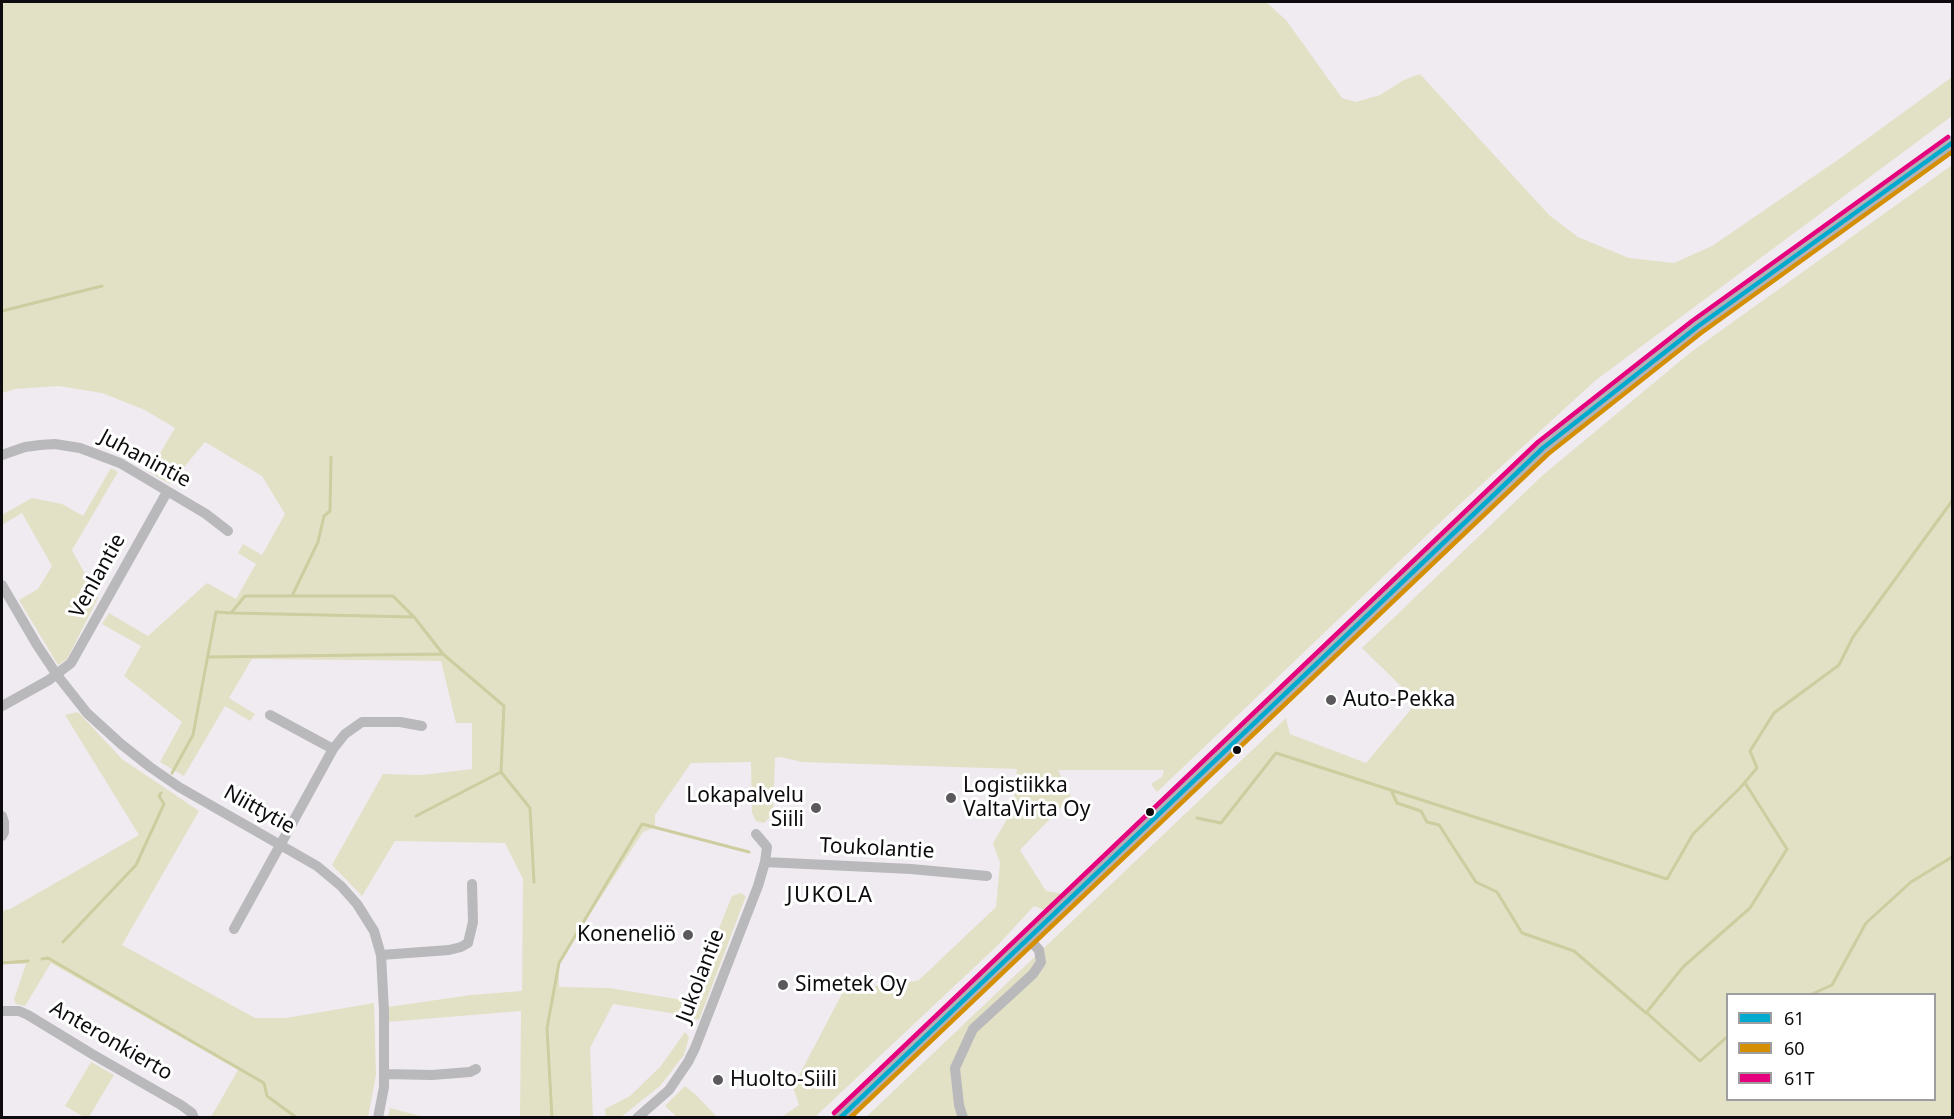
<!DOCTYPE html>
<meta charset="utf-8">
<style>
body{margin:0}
#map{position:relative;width:1954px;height:1119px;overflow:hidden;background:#efebf1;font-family:"Noto Sans",sans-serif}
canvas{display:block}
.frame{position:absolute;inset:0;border:3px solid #0d0b0e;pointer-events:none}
.legend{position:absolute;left:1726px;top:993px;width:210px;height:108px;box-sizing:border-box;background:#fff;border:2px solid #9e9d9f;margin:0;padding:8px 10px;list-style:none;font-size:18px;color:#0d0b0e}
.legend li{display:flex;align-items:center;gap:12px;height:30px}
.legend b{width:30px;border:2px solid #9e9d9f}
</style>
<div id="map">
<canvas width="1954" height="1119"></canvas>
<div class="frame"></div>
<ul class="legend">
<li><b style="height:8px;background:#00a9ce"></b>61</li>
<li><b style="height:8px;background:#d48f02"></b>60</li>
<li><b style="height:8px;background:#e5007d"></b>61T</li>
</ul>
</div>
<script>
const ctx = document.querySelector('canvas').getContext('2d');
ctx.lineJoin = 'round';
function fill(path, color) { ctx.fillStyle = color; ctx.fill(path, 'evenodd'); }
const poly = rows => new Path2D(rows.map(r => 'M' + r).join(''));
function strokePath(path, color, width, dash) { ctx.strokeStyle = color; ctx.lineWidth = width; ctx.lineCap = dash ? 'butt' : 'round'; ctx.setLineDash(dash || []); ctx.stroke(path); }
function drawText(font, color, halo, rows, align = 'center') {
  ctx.font = font + ' "Noto Sans",sans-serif'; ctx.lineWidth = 6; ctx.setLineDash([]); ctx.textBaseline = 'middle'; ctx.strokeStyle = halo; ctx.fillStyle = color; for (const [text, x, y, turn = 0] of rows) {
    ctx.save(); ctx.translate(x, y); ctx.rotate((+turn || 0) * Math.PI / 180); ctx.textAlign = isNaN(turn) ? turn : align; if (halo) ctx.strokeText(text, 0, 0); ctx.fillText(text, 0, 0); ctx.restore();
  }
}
const green = poly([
 [2,2,1266,2,1286,20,1342,98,1356,102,1380,95,1404,80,1420,74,1549,215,1578,237,1629,258,1674,263,1712,246,1842,157,1952,77,1952,116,1596,380,1447,516,1157,792,1151,784,1162,777,1164,770,1058,770,1071,797,1020,850,1046,891,1071,895,1053,913,1034,906,997,946,815,1117,782,1117,799,1105,793,1087,845,988,901,984,919,980,996,907,1000,863,993,843,1013,809,1017,769,802,762,781,757,775,758,773,814,764,823,756,821,752,813,751,762,691,763,655,815,655,827,643,832,559,962,559,987,609,988,683,1000,692,995,732,896,741,893,746,896,699,1020,671,1013,613,1004,590,1048,593,1117,520,1117,521,1011,387,1022,388,1007,471,995,522,991,523,879,505,843,395,841,362,896,332,865,383,774,422,775,472,769,472,723,456,723,441,661,252,659,229,698,255,714,250,721,225,706,184,776,160,762,182,722,124,676,141,646,102,624,109,613,148,636,207,583,236,599,256,564,238,553,243,544,262,555,285,514,262,476,205,442,170,484,149,472,175,428,145,410,102,393,59,386,15,389,2,393],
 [1952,165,1952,1117,865,1118,1286,718,1290,734,1366,763,1417,702,1362,648,1543,475,1691,352],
 [1728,994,1934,994,1934,1100,1728,1100],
 [111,468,118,472,72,550,98,598,67,659,58,665,19,600,38,589,52,566,22,513,2,525,2,515,32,498,62,504,83,516],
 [78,712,122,759,199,811,122,945,255,1018,286,1018,374,1003,376,1075,368,1117,211,1117,238,1070,51,963,25,1006,16,1004,14,999,26,964,2,964,2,911,10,909,139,835,65,715],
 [685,1032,689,1037,684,1055,660,1086,621,1117,606,1117,605,1109,630,1096,660,1067],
 [91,1062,114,1075,89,1117,84,1117,65,1106],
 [685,1086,696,1095,717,1117,677,1117,665,1106],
 [390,1108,424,1117,388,1117]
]);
const stream = poly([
 [2,311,102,286],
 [292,596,393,596,414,617,443,654],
 [233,613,414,617],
 [208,657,443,654,504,706,501,772,416,816],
 [501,772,530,808,534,882],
 [172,773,193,735,216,612,231,613,245,596,292,596,318,542,324,516,330,511,331,457],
 [1391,790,1397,803,1421,811,1427,822,1439,825,1476,882,1497,892,1522,933,1574,951,1646,1013,1683,967,1750,908,1787,849,1745,783],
 [1197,818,1221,823,1276,753,1667,879,1693,834,1740,788,1757,768,1750,751,1774,713,1839,665,1853,637,1952,501],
 [63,942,136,865,164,804,159,796,161,793],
 [42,959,48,958,264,1083,267,1096,297,1118],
 [2,963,28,961],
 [1812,994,1832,985,1866,923,1911,882,1952,857],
 [1647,1013,1700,1061,1728,1036],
 [552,1118,547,1028,559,963,642,824,749,852]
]);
const minor = poly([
 [2,455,25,447,40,445,55,444,80,448,120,463,206,514,228,531],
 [2,585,37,645,57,675,87,713,121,744,150,767,179,787,317,866,341,886,357,904,374,931,381,955,384,1011,384,1087,378,1118],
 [2,706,49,680,71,663,167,492],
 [270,715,333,749],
 [2,816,4,822,4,832,2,836],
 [765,862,911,869,987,876],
 [234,929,333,749,345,734,362,722,400,722,422,726],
 [381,955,449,950,461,947,468,943,473,922,472,884],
 [2,1011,19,1011,28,1015,92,1054,181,1105,192,1113,194,1118],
 [384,1074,432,1075,470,1072,476,1069],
 [637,1118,669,1090,688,1062,695,1048,758,886,765,862,767,847,756,834],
 [963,1118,959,1105,955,1068,973,1029,1033,974,1041,962,1039,950,1027,937]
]);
const major = poly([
 [839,1118,1165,806,1543,448,1612,392,1697,327,1952,143]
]);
const bus1 = poly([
 [840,1118,1543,448,1697,327,1952,143]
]);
const bus2 = poly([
 [850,1118,1548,454,1701,333,1952,152]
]);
const bus3 = poly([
 [834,1113,1538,442,1692,321,1948,137]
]);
const markers = [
 [1331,700,6,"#5c595d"],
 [1237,750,5,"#0d0b0e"],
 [951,798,6,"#5c595d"],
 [816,808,6,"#5c595d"],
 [1150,812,5,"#0d0b0e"],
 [688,935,6,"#5c595d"],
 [783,985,6,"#5c595d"],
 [718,1080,6,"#5c595d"]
];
const streetNames = [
 ["Juhanintie",145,459,28],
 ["Venlantie",98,576,-61],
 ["Niittytie",259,810,29],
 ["Toukolantie",877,849,3],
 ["Jukolantie",701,976,-69],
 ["Anteronkierto",111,1041,30]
];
const poiNames = [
 ["Auto-Pekka",1343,700],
 ["Logistiikka",963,786],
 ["ValtaVirta Oy",963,810],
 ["Lokapalvelu",804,796,"right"],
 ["Siili",804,820,"right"],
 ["Koneneliö",676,935,"right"],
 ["Simetek Oy",795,985],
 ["Huolto-Siili",730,1080]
];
const neighbourhoodNames = [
 ["JUKOLA",830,896]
];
fill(green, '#e2e1c6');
strokePath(stream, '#cdcda0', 3);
strokePath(minor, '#b9b8bb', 10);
strokePath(major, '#b3b1b5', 14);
strokePath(bus1, '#00a9ce', 4.5);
strokePath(bus2, '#d48f02', 4.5);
strokePath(bus3, '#e5007d', 4.5);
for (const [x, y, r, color] of markers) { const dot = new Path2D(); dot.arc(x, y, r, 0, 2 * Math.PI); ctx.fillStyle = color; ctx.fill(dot); strokePath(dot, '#fff', 2); }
drawText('21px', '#0d0b0e', '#fff', streetNames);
drawText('21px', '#0d0b0e', '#fff', poiNames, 'left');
ctx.letterSpacing = '1.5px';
drawText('22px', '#0d0b0e', '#fff', neighbourhoodNames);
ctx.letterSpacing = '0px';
</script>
